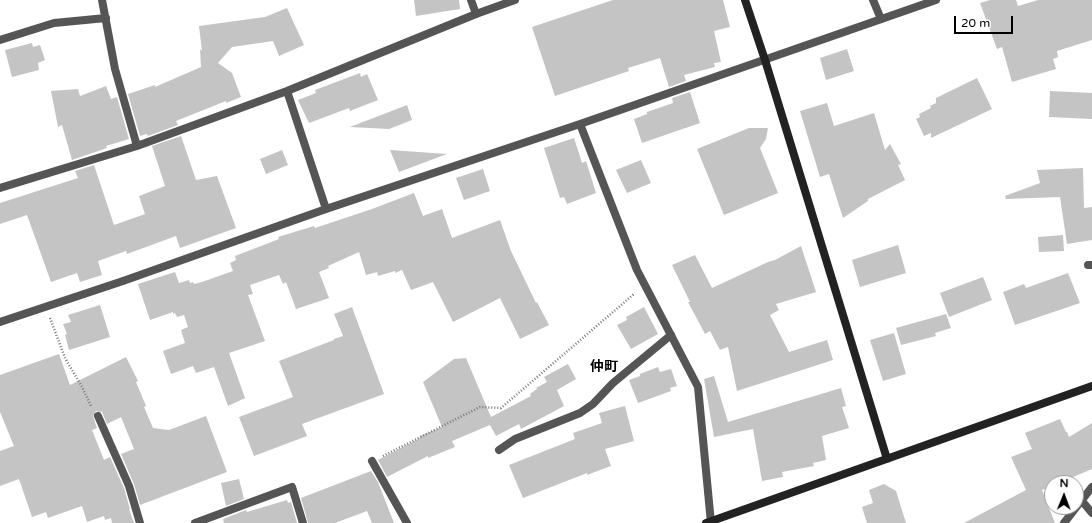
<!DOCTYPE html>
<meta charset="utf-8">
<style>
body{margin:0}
#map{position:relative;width:1092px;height:523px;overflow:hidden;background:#fff;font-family:"Varela Round",sans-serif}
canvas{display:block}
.north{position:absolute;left:1044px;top:475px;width:40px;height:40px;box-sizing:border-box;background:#fff;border:1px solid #999;border-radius:50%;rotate:1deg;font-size:11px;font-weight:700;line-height:16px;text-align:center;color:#000}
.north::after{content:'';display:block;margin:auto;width:14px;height:18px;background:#000;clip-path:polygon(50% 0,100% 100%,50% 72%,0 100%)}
.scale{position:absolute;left:954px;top:16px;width:59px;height:18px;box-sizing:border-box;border:2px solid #000;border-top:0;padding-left:5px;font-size:12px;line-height:14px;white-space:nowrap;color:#000;-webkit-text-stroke:3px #fff;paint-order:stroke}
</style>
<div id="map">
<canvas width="1092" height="523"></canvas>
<div class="north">N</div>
<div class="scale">20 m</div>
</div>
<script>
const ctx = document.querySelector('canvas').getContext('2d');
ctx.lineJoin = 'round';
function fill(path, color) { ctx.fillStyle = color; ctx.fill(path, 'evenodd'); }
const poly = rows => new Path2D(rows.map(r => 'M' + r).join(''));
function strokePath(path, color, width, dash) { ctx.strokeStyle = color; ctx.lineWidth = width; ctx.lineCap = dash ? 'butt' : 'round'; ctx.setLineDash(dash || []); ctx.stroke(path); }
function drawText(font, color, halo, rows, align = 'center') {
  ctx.font = font + ' "Varela Round","Noto Sans JP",sans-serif'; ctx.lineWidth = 4; ctx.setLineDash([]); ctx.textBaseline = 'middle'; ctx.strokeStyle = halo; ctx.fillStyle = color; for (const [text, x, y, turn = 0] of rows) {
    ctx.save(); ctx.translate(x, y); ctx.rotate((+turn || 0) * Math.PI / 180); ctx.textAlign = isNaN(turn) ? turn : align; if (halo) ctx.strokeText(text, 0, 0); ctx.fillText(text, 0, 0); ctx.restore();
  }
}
const building = poly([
 [414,0,459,0,460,9,416,16],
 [613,0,723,0,730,27,714,31,721,62,714,63,715,67,684,75,686,81,669,87,660,58,628,68,629,71,555,96,532,27],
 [990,0,1016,0,1018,6,1038,0,1092,0,1092,40,1057,51,1058,57,1053,59,1056,69,1012,82,1002,47,997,49,980,3],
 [287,8,304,45,279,56,273,41,232,47,218,63,232,73,241,97,226,103,226,101,176,121,178,125,148,136,147,134,140,136,128,94,155,85,155,87,201,67,200,49,202,51,199,26,265,17],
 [32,43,33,47,40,45,45,60,38,63,39,70,12,77,5,50],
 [847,49,854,71,826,80,820,58],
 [360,73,361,77,367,74,378,100,350,111,349,108,309,123,298,100,316,93,315,90],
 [977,78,992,109,931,138,931,133,924,136,916,119,920,117,919,114,931,108,930,106,936,103,936,98],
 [106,86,111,99,117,97,129,139,106,146,107,148,72,160,62,125,58,127,51,91,78,89,80,96],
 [1050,91,1092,93,1092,119,1049,117],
 [690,92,700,123,642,143,634,119,647,114,647,112,673,103,672,98],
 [827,103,834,126,874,113,885,150,890,144,901,164,898,165,905,180,868,199,868,201,843,218,829,174,820,177,800,111],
 [407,105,412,120,389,129,350,127],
 [749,128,768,128,766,139,760,148,778,193,724,215,697,149],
 [181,136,196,180,217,176,236,228,180,248,176,236,127,254,126,251,98,261,102,275,80,282,77,273,51,282,27,215,0,224,0,203,78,178,75,171,94,165,114,225,145,214,139,196,165,186,152,146],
 [574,138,582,163,586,161,596,193,567,204,564,197,560,198,544,148],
 [282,150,288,165,266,174,260,159],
 [390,150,447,154,399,172],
 [641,160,651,183,627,193,616,170],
 [1083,168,1084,208,1092,207,1092,240,1067,244,1060,197,1006,199,1005,196,1040,183,1037,170],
 [483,169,490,191,464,200,456,178],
 [414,193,423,216,442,209,452,238,500,220,511,251,536,303,537,302,549,325,520,339,500,298,453,322,433,282,411,290,402,270,395,273,395,271,378,276,377,272,366,275,359,252,328,266,329,268,319,272,329,298,296,309,286,282,283,284,279,275,250,285,253,294,248,295,265,341,229,353,245,398,228,406,214,367,196,373,193,366,171,374,163,351,185,343,181,330,188,327,184,315,177,317,175,313,173,314,173,312,150,320,138,284,175,272,179,283,189,280,190,283,193,282,194,284,202,282,233,271,230,263,236,260,235,256,279,239,278,237,314,226,315,228,372,209],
 [1063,235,1064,251,1039,252,1038,237],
 [898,245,906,273,860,287,852,260],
 [801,246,816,292,776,304,779,310,770,315,789,352,827,340,833,360,737,391,728,347,720,350,710,331,705,334,688,302,690,302,672,265,695,255,712,288,768,262,775,260],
 [1068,273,1080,303,1015,325,1003,292,1024,284,1026,288],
 [983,277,992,300,949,317,940,293],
 [100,305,110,337,69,350,65,335,67,334,63,324,71,322,68,315],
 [352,307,384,394,302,424,307,436,254,456,239,417,293,397,279,361,334,340,334,339,343,336,334,314],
 [644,307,658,334,631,349,617,325,627,320,626,317],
 [946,314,951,328,935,333,936,336,901,345,896,328],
 [894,333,906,374,883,381,870,340],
 [59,354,70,385,126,357,138,381,136,382,146,406,144,407,153,428,169,430,206,416,227,472,140,505,134,484,121,454,134,449,121,417,107,424,102,412,96,411,93,416,97,428,92,430,104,460,110,457,124,488,130,509,129,509,134,523,112,523,111,518,105,520,104,516,87,522,82,506,48,518,46,512,32,517,19,479,0,486,0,451,14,446,0,412,0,375],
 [466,358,491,417,531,396,530,394,537,389,536,388,547,382,544,377,568,364,576,379,557,390,564,406,521,429,519,424,496,436,490,425,452,441,455,447,428,458,428,456,387,477,378,460,420,438,420,436,442,427,423,382,454,359],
 [658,367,660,372,671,369,677,386,670,388,671,391,638,403,629,380,640,376,640,374],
 [714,376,728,422,841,388,846,406,842,407,849,428,822,436,826,460,813,463,814,466,782,472,783,477,762,481,753,429,714,437,704,379],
 [625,406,634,441,605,449,611,466,587,475,587,473,523,498,509,465,575,439,573,433,602,423,599,413],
 [1060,419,1066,432,1067,432,1069,437,1092,423,1092,469,1059,483,1052,483,1052,486,1042,490,1055,523,964,523,1026,490,1011,457,1032,449,1025,433],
 [371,471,378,482,394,523,372,523,367,511,335,523,308,523,301,498],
 [239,479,244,499,226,506,221,483],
 [884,484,896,491,906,523,867,523,862,507,873,503,869,490],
 [287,500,288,503,291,502,297,523,224,523,223,519,246,510,247,512]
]);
const path = poly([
 [50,318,65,358,82,387,91,406],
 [383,456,480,407,501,408,634,294]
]);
const lane = poly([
 [471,0,476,14],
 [873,0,881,19],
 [499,450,515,439,580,413,593,404,613,383,671,335],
 [372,461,407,523]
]);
const street = poly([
 [102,0,115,69,137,146],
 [0,40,54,23,106,18],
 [287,91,326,209],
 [580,124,637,270,698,387,711,523],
 [0,188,137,146,287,91,476,14,515,0],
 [1088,265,1092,265],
 [0,322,123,281,326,209,580,124,936,0],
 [98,416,129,486,140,523],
 [1082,501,1092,513],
 [195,523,292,487,303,523],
 [1064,523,1092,487]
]);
const secondary = poly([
 [745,0,765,60,887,459],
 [706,523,1092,386]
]);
const quarterNames = [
 ["仲町",604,367]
];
fill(building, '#c4c4c4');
strokePath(path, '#777', 2.5, [1, 2]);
strokePath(lane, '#555', 8);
strokePath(street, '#555', 8);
strokePath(secondary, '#222', 8);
drawText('bold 14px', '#000', '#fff', quarterNames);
</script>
